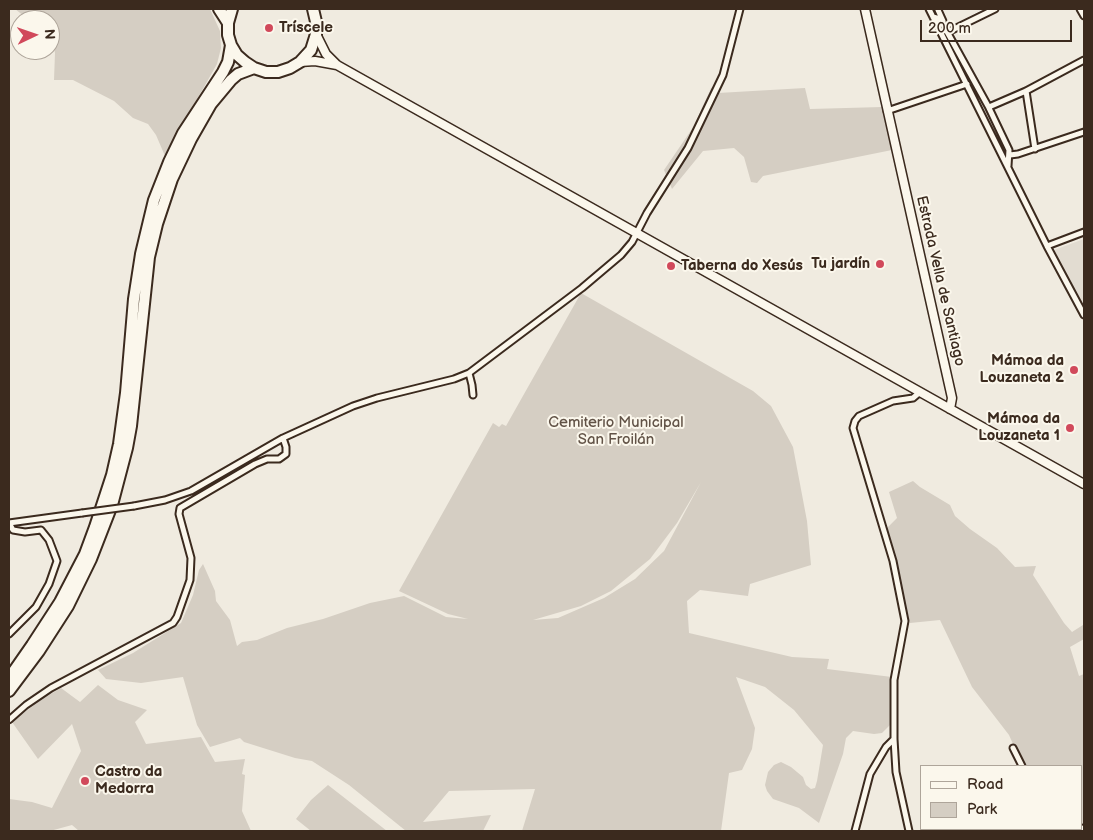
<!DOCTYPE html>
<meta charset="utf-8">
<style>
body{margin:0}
#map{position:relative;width:1093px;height:840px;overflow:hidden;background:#f0ebe0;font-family:"Balsamiq Sans",sans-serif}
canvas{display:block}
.frame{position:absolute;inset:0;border:10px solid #3b2a1e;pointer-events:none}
.legend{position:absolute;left:920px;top:765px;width:162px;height:65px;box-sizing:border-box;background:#fbf7ec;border:1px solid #aea59a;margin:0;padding:6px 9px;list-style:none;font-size:15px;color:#3b2a1e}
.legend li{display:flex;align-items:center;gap:10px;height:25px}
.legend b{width:25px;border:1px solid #aea59a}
.north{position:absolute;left:10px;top:10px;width:50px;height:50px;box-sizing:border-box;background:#fbf7ec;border:1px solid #aea59a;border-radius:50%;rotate:87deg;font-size:14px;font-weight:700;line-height:20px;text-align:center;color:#3b2a1e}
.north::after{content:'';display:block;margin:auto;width:18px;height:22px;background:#d1495b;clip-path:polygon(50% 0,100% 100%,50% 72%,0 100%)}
.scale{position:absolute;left:920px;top:20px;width:152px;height:22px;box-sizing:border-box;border:2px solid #3b2a1e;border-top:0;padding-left:6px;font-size:15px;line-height:18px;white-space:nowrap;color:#3b2a1e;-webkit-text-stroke:4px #fbf7ec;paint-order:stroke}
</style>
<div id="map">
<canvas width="1093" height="840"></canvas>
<div class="frame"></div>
<ul class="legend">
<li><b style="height:6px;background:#fbf7ec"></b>Road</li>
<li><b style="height:14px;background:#d5cec3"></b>Park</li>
</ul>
<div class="north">N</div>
<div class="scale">200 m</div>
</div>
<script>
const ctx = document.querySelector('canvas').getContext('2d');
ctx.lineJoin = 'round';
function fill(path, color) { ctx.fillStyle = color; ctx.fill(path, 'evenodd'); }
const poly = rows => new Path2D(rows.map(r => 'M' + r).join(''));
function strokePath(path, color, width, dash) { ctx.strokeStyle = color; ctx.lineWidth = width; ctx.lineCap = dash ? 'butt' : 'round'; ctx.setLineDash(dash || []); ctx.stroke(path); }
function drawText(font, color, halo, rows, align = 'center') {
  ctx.font = font + ' "Balsamiq Sans",sans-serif'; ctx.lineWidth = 4; ctx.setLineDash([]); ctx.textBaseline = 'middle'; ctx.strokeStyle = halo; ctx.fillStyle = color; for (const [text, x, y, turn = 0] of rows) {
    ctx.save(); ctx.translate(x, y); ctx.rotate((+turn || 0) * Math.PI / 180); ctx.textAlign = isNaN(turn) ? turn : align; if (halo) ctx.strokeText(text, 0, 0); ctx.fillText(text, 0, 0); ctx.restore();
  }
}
const built = poly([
 [1084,239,1084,306,1054,250]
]);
const green = poly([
 [15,9,210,9,220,31,221,48,217,64,165,156,156,135,148,124,133,118,114,101,73,80,54,80,55,53,52,38,50,37,50,20,29,20],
 [718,85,718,93,805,88,810,109,882,107,892,150,763,176,757,183,751,182,744,157,734,148,703,151,672,189,664,170,694,126,711,88],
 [581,293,753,391,771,406,793,447,807,521,811,565,750,584,748,596,700,590,687,601,689,633,792,657,829,659,827,669,892,677,890,725,882,733,874,734,853,731,846,738,843,754,819,823,799,808,773,799,767,791,765,785,768,772,774,765,781,762,791,767,803,777,806,785,811,789,815,788,817,781,823,745,794,710,765,687,736,677,755,728,752,749,742,770,729,773,721,831,522,831,535,789,449,791,423,822,491,815,483,831,406,831,349,785,312,761,295,758,244,742,240,738,210,747,197,725,183,677,141,683,106,679,98,670,133,653,181,623,193,595,199,570,203,564,215,591,216,601,230,620,237,646,242,642,257,640,287,628,323,619,370,603,404,596,446,617,468,619,448,614,399,591,493,423,499,427,502,424,506,426],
 [701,482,664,551,635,579,604,598,558,618,533,620,581,606,611,591,650,559,677,523],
 [913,481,920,487,950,505,955,516,970,529,997,548,1015,567,1036,566,1033,575,1064,623,1072,632,1083,625,1084,639,1070,647,1079,676,1084,674,1084,827,1082,825,1082,766,1018,766,1017,753,1009,735,972,687,940,620,910,623,887,528,897,518,889,492],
 [98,685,118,700,147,710,135,722,146,744,201,737,215,762,245,759,242,774,245,775,242,811,251,831,79,831,72,825,50,831,9,831,9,799,32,802,52,808,81,751,72,724,38,759,12,722,42,699,61,688,80,702],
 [328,785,387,831,311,831,296,819,311,800]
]);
const street = poly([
 [929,9,1047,246,1084,315],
 [1080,9,1084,16],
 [938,10,943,21],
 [933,17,940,19,988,106,1009,150,1008,166],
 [947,31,948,32,995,9],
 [1026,91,1035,149],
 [989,107,1026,91,1084,60],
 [887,111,967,84],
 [1010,155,1018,154,1084,132],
 [1047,246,1084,232],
 [469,373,472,385,473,395],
 [134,506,165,500,191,491,283,438,353,406,377,398,454,379,469,373,582,288,621,255,632,242,647,213,688,148,723,75,740,9],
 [9,523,13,530,25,532,41,530,49,540,57,561,49,584,36,607,9,634],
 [9,523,82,513],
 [9,720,26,705,51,688,173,623,177,617,190,580,191,558,179,514,180,508,255,464,267,459,279,459,286,454,286,447,283,438],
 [1013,748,1022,766],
 [1082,828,1084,829],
 [855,831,870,774,886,747,894,739],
 [909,831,896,772,894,739,894,680,905,621,893,561,853,428,855,421,859,416,893,401,913,398,920,392],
 [1003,831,1005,829]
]);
const secondary = poly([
 [865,9,952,398,950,409],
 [316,34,326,54,337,65,1084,484],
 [300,62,315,61,337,65]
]);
const highway = poly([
 [219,9,228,23],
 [232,9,228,23,228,35,231,45,237,55,245,62,254,68,266,72,278,72,290,68,300,62,311,50,316,34,317,26,313,9],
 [9,678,32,645,60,602,85,554,95,527,112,475,119,444,126,393,134,299,141,254,154,200,169,162,183,133,223,72,228,62,231,45],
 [9,691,39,651,68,606,91,559,112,505,127,448,131,426,149,257,157,224,172,179,191,139,211,104,231,80,238,74,254,68]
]);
const streetBridge = poly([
 [82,513,134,506]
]);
const markers = [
 [269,28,5,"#d1495b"],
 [880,264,5,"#d1495b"],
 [671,266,5,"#d1495b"],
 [1074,370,5,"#d1495b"],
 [1070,428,5,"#d1495b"],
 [85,781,5,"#d1495b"]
];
const poiNames = [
 ["Tríscele",279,28],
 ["Tu jardín",870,264,"right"],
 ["Taberna do Xesús",681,266],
 ["Mámoa da",1064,361,"right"],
 ["Louzaneta 2",1064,378,"right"],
 ["Mámoa da",1060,419,"right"],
 ["Louzaneta 1",1060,436,"right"],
 ["Castro da",95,772],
 ["Medorra",95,789]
];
const streetNames = [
 ["Estrada Vella de Santiago",940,281,77]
];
const parkNames = [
 ["Cemiterio Municipal",616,423],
 ["San Froilán",616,440]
];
fill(built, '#e2dcd1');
fill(green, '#d5cec3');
strokePath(street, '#3b2a1e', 9);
strokePath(secondary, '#3b2a1e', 11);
strokePath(highway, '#3b2a1e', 14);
strokePath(street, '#fbf7ec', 5);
strokePath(secondary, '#fbf7ec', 8);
strokePath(highway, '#fbf7ec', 10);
strokePath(streetBridge, '#3b2a1e', 9, []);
strokePath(streetBridge, '#fbf7ec', 5);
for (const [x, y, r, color] of markers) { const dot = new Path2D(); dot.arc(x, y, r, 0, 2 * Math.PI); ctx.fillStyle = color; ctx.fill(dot); strokePath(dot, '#fbf7ec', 2); }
drawText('bold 15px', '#3b2a1e', '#fbf7ec', poiNames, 'left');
drawText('15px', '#3b2a1e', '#fbf7ec', streetNames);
drawText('15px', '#625347', '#fbf7ec', parkNames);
</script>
